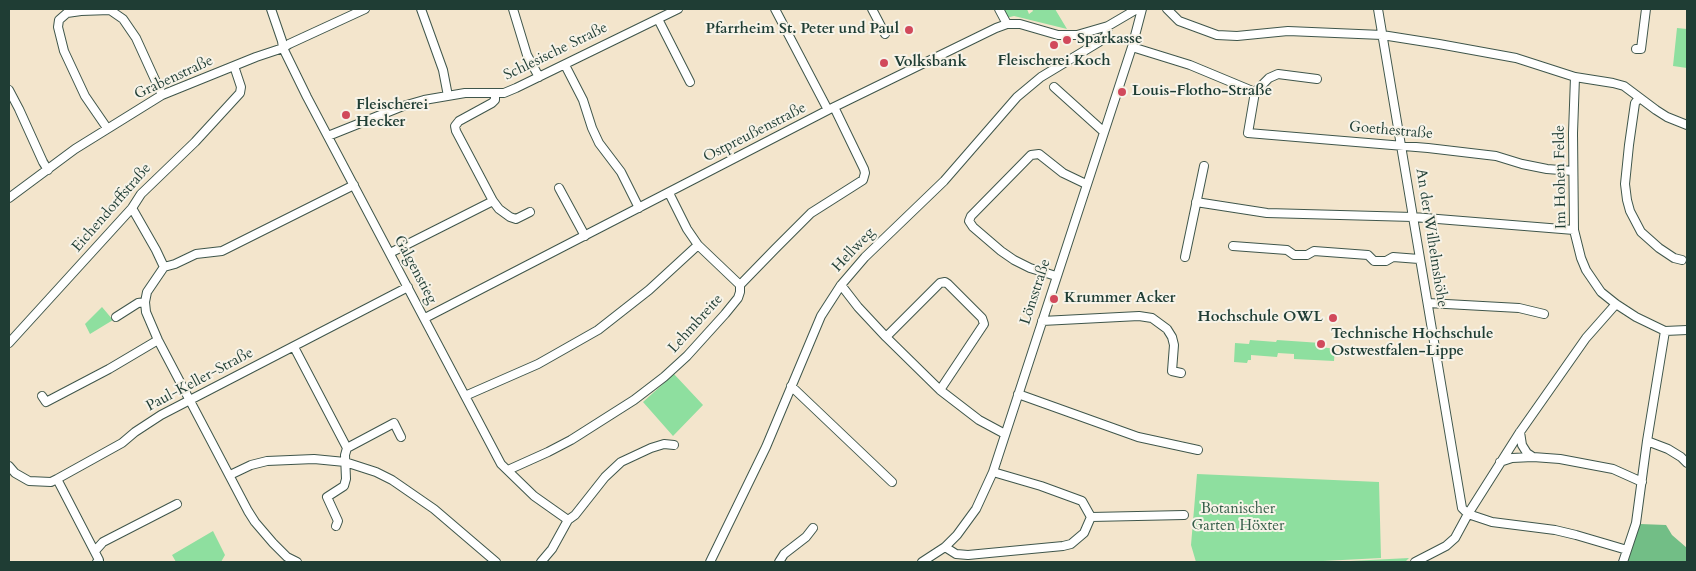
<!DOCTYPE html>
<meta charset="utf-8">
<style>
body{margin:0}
#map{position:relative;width:1696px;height:571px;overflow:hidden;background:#f3e5cc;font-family:Cardo,serif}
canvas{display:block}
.frame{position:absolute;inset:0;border:10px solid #1f3d34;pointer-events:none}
</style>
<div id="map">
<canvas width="1696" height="571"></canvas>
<div class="frame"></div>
</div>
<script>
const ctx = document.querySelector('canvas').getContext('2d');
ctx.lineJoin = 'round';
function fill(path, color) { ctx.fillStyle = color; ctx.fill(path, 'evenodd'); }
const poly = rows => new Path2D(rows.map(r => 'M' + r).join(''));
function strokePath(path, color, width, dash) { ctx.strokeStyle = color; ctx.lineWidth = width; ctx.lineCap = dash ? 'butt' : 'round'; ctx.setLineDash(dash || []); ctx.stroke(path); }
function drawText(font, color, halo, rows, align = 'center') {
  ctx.font = font + ' Cardo,serif'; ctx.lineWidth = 4; ctx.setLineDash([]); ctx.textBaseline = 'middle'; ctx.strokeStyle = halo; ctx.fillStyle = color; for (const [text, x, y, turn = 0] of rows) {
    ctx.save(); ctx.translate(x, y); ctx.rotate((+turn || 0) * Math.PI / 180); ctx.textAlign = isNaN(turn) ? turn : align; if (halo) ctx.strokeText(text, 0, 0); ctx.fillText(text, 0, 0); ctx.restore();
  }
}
const green = poly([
 [1001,9,1027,9,1029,14,1033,11,1032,9,1055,9,1067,29,1014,16,1006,18],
 [1677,28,1687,29,1687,68,1673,66],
 [102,307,113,320,90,334,85,324],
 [1250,340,1276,342,1277,340,1321,343,1321,347,1335,349,1334,361,1294,359,1294,354,1278,353,1277,357,1251,355,1251,360,1248,360,1247,363,1234,362,1235,343,1249,344],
 [674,374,703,405,673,436,643,402],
 [1197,474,1379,482,1381,558,1304,562,1196,562,1191,545],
 [213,531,225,555,221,562,176,562,172,555],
 [1409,558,1405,562,1331,562]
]);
const forest = poly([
 [1640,524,1666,525,1672,535,1687,548,1687,562,1626,562]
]);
const minor = poly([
 [271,9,282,41,283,48,307,97,501,464,534,496,568,520],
 [421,9,443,70,448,96],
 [513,9,527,55,539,77],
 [775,9,828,110],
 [872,9,885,34],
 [999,9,1007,24],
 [1167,9,1179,21,1217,35,1237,36,1288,31,1382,35,1439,44,1516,58,1575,77,1613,83,1624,86,1656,110,1667,117,1687,125],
 [1378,9,1462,508,1468,514,1492,522,1555,530,1576,535,1627,550],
 [658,19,690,82],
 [1132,47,1190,65,1255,92,1269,78,1278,74,1317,79],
 [1636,49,1641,49,1646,9],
 [565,65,583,100,592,128,599,143,621,172,639,208],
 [1575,77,1573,133,1574,230,1581,258,1586,270,1601,292,1616,304,1636,317,1665,331,1687,330],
 [1054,87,1104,132],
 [9,90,19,109,43,162,48,170],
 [1255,92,1248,133,1428,148,1496,156,1522,164,1547,169,1573,171],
 [495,94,495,100,492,103,459,121,455,126,456,131,493,201,499,209,510,217,516,219,530,212],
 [1639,98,1635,103,1629,145,1625,184,1627,200,1630,211,1641,232,1659,248,1674,258,1682,260],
 [107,128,85,96,64,51,58,27,59,20,67,13,81,11,110,10,123,19,136,38,162,95],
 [328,136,403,106,424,100,465,93,504,93,516,88,678,9],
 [559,188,585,236],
 [669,193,687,229,698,245,740,285],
 [9,198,75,149,162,95,256,57,283,48,289,44,365,9],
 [1196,202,1267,213,1413,217,1574,230],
 [132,208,156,250,164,267],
 [1233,246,1287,250,1294,255,1307,255,1314,251,1368,255,1374,261,1386,261,1393,257,1419,259],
 [390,253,493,201],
 [1185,257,1204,166],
 [1056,276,1030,268,1014,260,1001,251,973,227,969,221,971,216,1031,155,1039,154,1063,173,1086,184],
 [841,285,858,307,886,337,940,390,979,420,1005,434],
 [1428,303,1519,308,1544,314],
 [116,317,138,303,145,302],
 [425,318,828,110,996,28,1007,24,1020,24,1058,35,1077,35,1108,26,1137,9],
 [1042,321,1139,316,1152,318,1167,329,1172,337,1174,345,1172,371,1181,373],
 [886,337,940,283,945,282,948,284,982,318,984,324,940,390],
 [9,343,132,208,141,194,195,142,240,93,241,87,234,66],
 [294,347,347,448],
 [791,386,892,482],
 [1018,394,1138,437,1198,450],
 [42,396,46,402,109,369,158,340],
 [465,396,538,364,598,330,649,290,698,245],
 [1520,432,1522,445,1527,453,1533,457,1560,459,1613,469,1642,482],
 [1647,441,1668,449,1681,457,1687,463],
 [1500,462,1512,458,1533,457],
 [9,466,15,473,29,481,51,482,57,479,122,443,135,432,161,415,408,287],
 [508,470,548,452,571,440,634,400,664,377,687,356,725,314,738,298,740,292,740,285,775,249,811,213,863,180,865,173,864,169,834,107],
 [230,475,251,465,267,461,314,459,345,462,376,472,392,480,434,509,496,562],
 [57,479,99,560,97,562],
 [1091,517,1184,515],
 [336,526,338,521,327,497,344,486,346,479,345,455,347,448,394,423,401,437],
 [945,547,956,554,968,555,1063,546,1071,544,1084,533,1091,517,1082,501,1041,486,993,472],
 [95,551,103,542,177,504],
 [297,562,287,557,273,543,255,522,248,511,158,340,146,312,145,302,147,292,164,267,175,264,196,254,222,251,354,185],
 [541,562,552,549,568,520,575,515,605,477,621,462,651,448,664,444,674,445],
 [710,562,766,447,821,316,841,285,865,257,944,181,1017,97,1041,77,1099,42,1106,36,1108,26],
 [779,562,784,554,806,537,813,528],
 [922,562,945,547,957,535,976,509,993,472,1132,47,1142,9],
 [1415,562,1446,546,1455,538,1468,514,1520,432,1586,338,1616,304],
 [1623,562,1636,523,1647,441,1665,331]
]);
const markers = [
 [909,30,5,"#d1495b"],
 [1067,40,5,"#d1495b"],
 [1054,45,5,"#d1495b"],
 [884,63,5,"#d1495b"],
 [1122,92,5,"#d1495b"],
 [346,115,5,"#d1495b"],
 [1054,299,5,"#d1495b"],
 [1333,318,5,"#d1495b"],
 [1321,344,5,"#d1495b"]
];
const poiNames = [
 ["Pfarrheim St. Peter und Paul",899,30,"right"],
 ["Sparkasse",1077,40],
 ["Fleischerei Koch",1054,62,"center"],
 ["Volksbank",894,63],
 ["Louis-Flotho-Straße",1132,92],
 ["Fleischerei",356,106],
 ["Hecker",356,123],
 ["Krummer Acker",1064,299],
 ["Hochschule OWL",1323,318,"right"],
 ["Technische Hochschule",1331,335],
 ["Ostwestfalen-Lippe",1331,352]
];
const streetNames = [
 ["Schlesische Straße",556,52,-26],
 ["Grabenstraße",174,78,-25],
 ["Goethestraße",1391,131,5],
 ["Ostpreußenstraße",755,133,-27],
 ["Im Hohen Felde",1561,177,-91],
 ["Eichendorffstraße",112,208,-49],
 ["An der Wilhelmshöhe",1431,238,81],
 ["Hellweg",854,250,-47],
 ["Galgenstieg",415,270,62],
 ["Lönsstraße",1036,292,-72],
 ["Lehmbreite",696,324,-48],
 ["Paul-Keller-Straße",200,380,-28]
];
const parkNames = [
 ["Botanischer",1238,510],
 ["Garten Höxter",1238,527]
];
fill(green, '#8edf9f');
fill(forest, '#72be86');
strokePath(minor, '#3f564b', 10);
strokePath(minor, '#fff', 8);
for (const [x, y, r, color] of markers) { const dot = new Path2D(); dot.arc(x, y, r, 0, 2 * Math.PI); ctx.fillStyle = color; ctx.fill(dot); strokePath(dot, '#f7f3e8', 2); }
drawText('bold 15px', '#1f3d34', '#f7f3e8', poiNames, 'left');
drawText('15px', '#1f3d34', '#f7f3e8', streetNames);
drawText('15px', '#355d49', '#f7f3e8', parkNames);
</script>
